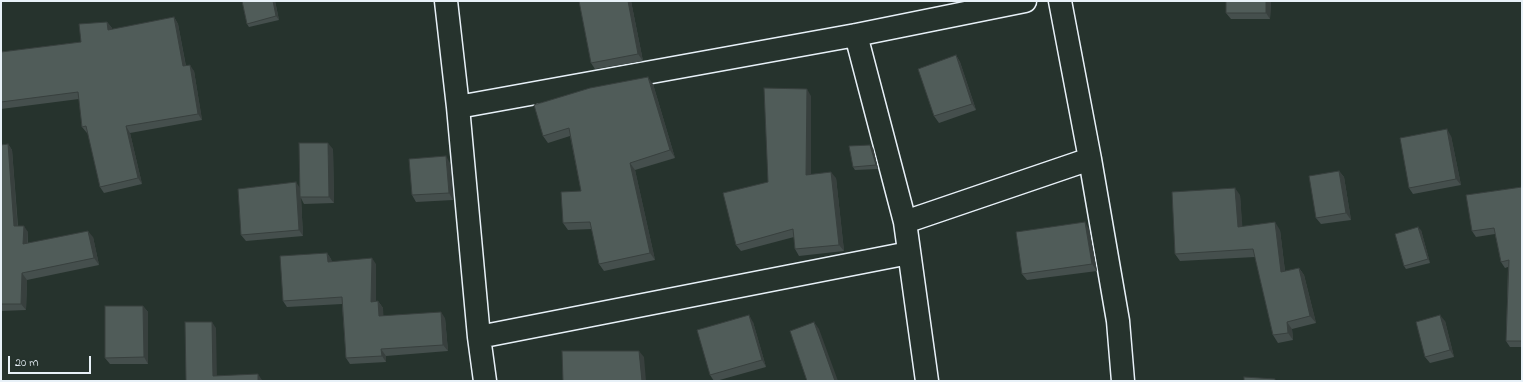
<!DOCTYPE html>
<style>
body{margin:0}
#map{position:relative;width:1523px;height:382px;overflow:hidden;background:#26332d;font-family:"Indie Flower",sans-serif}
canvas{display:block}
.frame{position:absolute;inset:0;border:2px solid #e8f1f8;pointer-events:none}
.scale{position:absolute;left:8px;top:356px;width:83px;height:18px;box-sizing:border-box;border:2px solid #e8f1f8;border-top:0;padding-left:5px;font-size:12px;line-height:14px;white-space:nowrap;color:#e8f1f8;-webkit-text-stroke:3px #26332d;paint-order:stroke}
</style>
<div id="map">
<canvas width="1523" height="382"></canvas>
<div class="frame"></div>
<div class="scale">20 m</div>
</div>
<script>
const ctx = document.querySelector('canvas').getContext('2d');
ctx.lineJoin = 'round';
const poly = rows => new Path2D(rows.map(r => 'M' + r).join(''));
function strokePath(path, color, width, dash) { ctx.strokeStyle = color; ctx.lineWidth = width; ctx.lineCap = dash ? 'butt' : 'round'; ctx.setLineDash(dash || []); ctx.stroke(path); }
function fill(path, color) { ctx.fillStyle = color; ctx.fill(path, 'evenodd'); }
const street = poly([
 [446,1,458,107,479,337,485,381],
 [856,35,905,222],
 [458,107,856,35,1025,1],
 [1090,159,1118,321,1123,381],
 [479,337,909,253],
 [927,381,905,222,1090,159,1060,1]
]);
const wall = poly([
 [242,1,275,1,279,20,249,27,247,24],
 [579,1,631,1,643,61,595,69,591,63],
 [1271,1,1270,19,1231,19,1226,13],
 [174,17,178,24,186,66,194,71,202,120,130,133,142,184,104,193,100,187,88,133,87,133,82,127,79,99,1,109,1,52,81,42,107,22,112,28,112,30],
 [956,55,960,62,976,110,939,123,934,116],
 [653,84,675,158,635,170,655,260,604,271,599,264,592,229,568,230,563,223,581,191,570,136,548,143,543,136],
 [811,96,811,174,836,178,844,251,799,256,795,249,794,237,741,251,736,245],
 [1451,136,1461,185,1413,194,1409,188],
 [8,144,12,150,18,226,28,232,28,243,93,237,99,265,27,280,26,310,1,311,1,145],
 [873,148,878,169,855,170,853,167],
 [333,149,334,203,304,204,301,198,303,236,246,241,241,235,300,188],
 [450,163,453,200,416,202,412,195],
 [1339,171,1344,177,1351,220,1321,224,1316,218],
 [1522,187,1522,347,1510,347,1506,341,1508,267,1505,268,1501,262,1495,234,1476,237,1472,231],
 [1240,195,1242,227,1280,230,1285,271,1299,268,1304,275,1316,323,1292,329,1293,340,1278,343,1273,335,1255,257,1180,261,1175,254],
 [1089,229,1097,271,1027,280,1022,274],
 [1421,230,1430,263,1406,269,1404,266],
 [327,253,331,259,332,262,376,264,376,301,378,301,383,308,383,316,445,318,448,351,386,356,386,362,350,364,346,358,342,304,287,307,283,301],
 [143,306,148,312,148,364,110,364,105,358],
 [1445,321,1454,357,1430,363,1425,357],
 [753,322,766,367,716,381,714,381,710,375]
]);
const shadedWall = poly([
 [273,1,275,1,279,20,276,16],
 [628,1,631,1,643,61,638,54],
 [1266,1,1271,1,1270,19,1266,13],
 [174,17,178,24,187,73,183,66],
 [107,22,112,28,112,37,108,30],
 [956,55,960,62,976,110,972,104],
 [190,65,194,71,202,120,198,114],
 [648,77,653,84,675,158,670,150],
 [807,89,811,96,811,181,806,175],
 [126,126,130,133,142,184,138,178],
 [1447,129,1451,136,1461,185,1456,179],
 [328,143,333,149,334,203,329,197],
 [8,144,12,150,18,232,14,226],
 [870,145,873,148,878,169,876,165],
 [446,156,450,163,453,200,449,193],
 [630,163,635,170,655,260,650,253],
 [1339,171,1344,177,1351,220,1346,213],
 [831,172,836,178,844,251,839,245],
 [296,182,300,188,300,197,301,198,303,236,299,230],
 [1235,188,1240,195,1243,234,1238,227],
 [1085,222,1089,229,1097,271,1092,264],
 [1275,222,1280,230,1286,280,1281,272],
 [24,226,28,232,27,251,23,244],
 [1418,227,1421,230,1430,263,1428,259],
 [88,231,93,237,99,265,94,258],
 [327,253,331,259,332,269,328,262],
 [372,258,376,264,376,308,371,302],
 [1299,268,1304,275,1316,323,1310,316],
 [22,273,27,280,26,310,21,304],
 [378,301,383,308,384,323,379,316],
 [143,306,148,312,148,364,144,357],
 [441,312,445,318,448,351,443,345],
 [749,315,753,322,766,367,762,360],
 [1440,315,1445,321,1454,357,1450,350],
 [212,322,216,328,217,381,213,376],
 [814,322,819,329,838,381,835,381],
 [1287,322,1292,329,1293,340,1288,333],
 [381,349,386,356,386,362,382,356],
 [639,351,644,357,646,381,642,381],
 [258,374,262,380,262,381,258,381]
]);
const building = poly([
 [242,1,273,1,276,16,247,24,242,1],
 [579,1,628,1,638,54,591,63,579,1],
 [1226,1,1266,1,1266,13,1226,13,1226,1],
 [174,17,183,66,190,65,198,114,126,126,138,178,100,187,86,126,82,127,78,92,1,102,1,52,81,42,79,24,107,22,108,30,174,17],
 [956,55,972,104,934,116,918,69,956,55],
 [648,77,670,150,630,163,650,253,599,264,590,222,563,223,561,192,581,191,569,128,543,136,534,105,590,88,648,77],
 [764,88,807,89,806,175,831,172,839,245,795,249,793,229,736,245,723,193,768,182,764,88],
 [1447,129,1456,179,1409,188,1400,138,1447,129],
 [299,143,328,143,329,197,300,197,299,143],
 [8,144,14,226,24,226,23,244,88,231,94,258,22,273,21,304,1,304,1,145,8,144],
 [870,145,876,165,853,167,849,146,870,145],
 [446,156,449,193,412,195,409,159,446,156],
 [1339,171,1346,213,1316,218,1309,176,1339,171],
 [296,182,299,230,241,235,238,189,296,182],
 [1522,187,1522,341,1506,341,1509,260,1501,262,1494,228,1472,231,1466,195,1522,187],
 [1235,188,1238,227,1275,222,1281,272,1299,268,1310,316,1287,322,1288,333,1273,335,1253,249,1175,254,1172,192,1235,188],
 [1085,222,1092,264,1022,274,1016,232,1085,222],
 [1418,227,1428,259,1404,266,1395,234,1418,227],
 [327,253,328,262,372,258,371,302,378,301,379,316,441,312,443,345,381,349,382,356,346,358,342,297,283,301,280,256,327,253],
 [105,306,143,306,144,357,105,358,105,306],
 [749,315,762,360,710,375,697,330,749,315],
 [1440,315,1450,350,1425,357,1416,322,1440,315],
 [185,322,212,322,213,376,258,374,258,381,186,381,185,322],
 [814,322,835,381,807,381,790,331,814,322],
 [562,351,639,351,642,381,563,381,562,351],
 [1244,377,1275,379,1275,381,1244,381,1244,377]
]);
strokePath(street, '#e8f1f8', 25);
strokePath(street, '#26332d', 22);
fill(wall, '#454f4d');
fill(shadedWall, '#38403e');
fill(building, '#505c59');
strokePath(building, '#38403e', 1);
</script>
